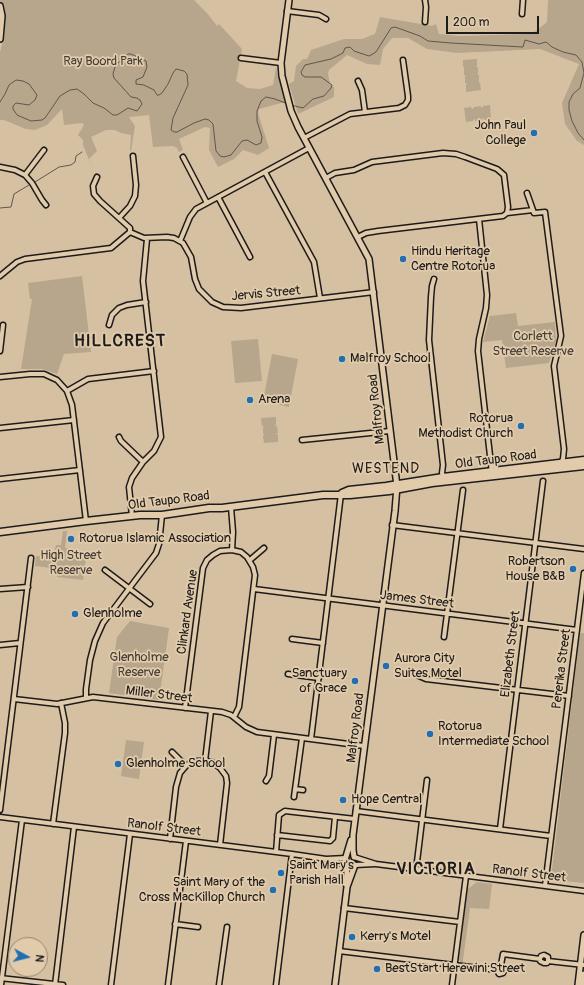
<!DOCTYPE html>
<style>
body{margin:0}
#map{position:relative;width:584px;height:985px;overflow:hidden;background:#d6c0a2;font-family:Pangolin,sans-serif}
canvas{display:block}
.north{position:absolute;left:8px;top:937px;width:40px;height:40px;box-sizing:border-box;background:#e2cbab;border:1px solid #938572;border-radius:50%;rotate:97deg;font-size:11px;font-weight:700;line-height:16px;text-align:center;color:#1c1c1c}
.north::after{content:'';display:block;margin:auto;width:14px;height:18px;background:#1f6fb2;clip-path:polygon(50% 0,100% 100%,50% 72%,0 100%)}
.scale{position:absolute;left:446px;top:16px;width:93px;height:18px;box-sizing:border-box;border:2px solid #1c1c1c;border-top:0;padding-left:5px;font-size:12px;line-height:14px;white-space:nowrap;color:#1c1c1c;-webkit-text-stroke:3px #e2cbab;paint-order:stroke}
</style>
<div id="map">
<canvas width="584" height="985"></canvas>
<div class="north">N</div>
<div class="scale">200 m</div>
</div>
<script>
const ctx = document.querySelector('canvas').getContext('2d');
ctx.lineJoin = 'round';
function fill(path, color) { ctx.fillStyle = color; ctx.fill(path, 'evenodd'); }
const poly = rows => new Path2D(rows.map(r => 'M' + r).join(''));
function strokePath(path, color, width, dash) { ctx.strokeStyle = color; ctx.lineWidth = width; ctx.lineCap = dash ? 'butt' : 'round'; ctx.setLineDash(dash || []); ctx.stroke(path); }
function drawText(font, color, halo, rows, align = 'center') {
  ctx.font = font + ' Pangolin,sans-serif'; ctx.lineWidth = 3.5; ctx.setLineDash([]); ctx.textBaseline = 'middle'; ctx.strokeStyle = halo; ctx.fillStyle = color; for (const [text, x, y, turn = 0] of rows) {
    ctx.save(); ctx.translate(x, y); ctx.rotate((+turn || 0) * Math.PI / 180); ctx.textAlign = isNaN(turn) ? turn : align; if (halo) ctx.strokeText(text, 0, 0); ctx.fillText(text, 0, 0); ctx.restore();
  }
}
const green = poly([
 [0,0,194,0,207,13,217,26,219,24,242,49,236,81,247,88,260,89,273,85,276,67,285,102,259,109,258,113,269,148,258,155,243,150,234,159,218,167,209,150,210,128,205,127,179,139,183,150,179,152,177,148,173,146,153,147,149,115,129,117,135,126,131,151,130,151,131,135,121,133,115,130,106,130,91,137,97,151,89,159,94,172,83,145,83,140,78,135,84,125,82,123,64,125,62,109,47,125,35,130,26,129,4,120,0,120,0,52,4,37,5,17,4,5,0,2],
 [548,0,584,0,584,145,577,141,565,124,562,103,579,64,540,49,457,53,427,49,408,38,392,38,383,49,380,65,367,64,347,55,329,70,328,74,330,84,334,87,334,97,298,114,289,84,294,81,296,66,303,59,307,59,311,50,344,39,362,39,375,34,380,17,432,26,436,24,439,34,459,36,532,34,547,22],
 [477,59,477,65,476,67,478,67,478,74,477,75,479,75,479,82,478,82,480,83,481,90,466,92,466,85,467,83,465,83,465,76,466,75,464,75,464,68,465,67,463,67,463,60],
 [490,105,491,119,484,120,484,118,482,119,482,120,475,121,475,119,473,120,473,121,466,122,464,108,471,107,472,109,474,108,474,107,481,106,481,108,483,107,483,106],
 [82,276,91,352,64,354,57,374,42,369,21,369,32,299,30,299,28,283],
 [516,313,518,326,555,322,556,341,549,363,506,368,502,340,483,342,490,316],
 [258,339,262,381,235,383,231,341],
 [272,354,298,359,289,407,263,401],
 [276,417,276,424,275,426,277,426,278,433,276,433,278,435,278,442,264,443,263,436,265,434,263,434,263,427,264,426,262,426,261,418],
 [63,531,67,531,65,548,87,552,83,580,57,577,58,569,35,566,36,556,53,557,56,545,61,545],
 [130,621,169,628,159,700,109,693,117,637],
 [580,633,584,633,584,883,552,880,551,878],
 [126,740,144,742,139,779,121,776],
 [477,882,492,884,489,909,470,908,463,960,463,963,461,962,458,959,467,888,469,888]
]);
const stream = poly([
 [0,102,5,94,9,85,16,80,23,81,29,84,37,95,35,100,29,105,16,103,13,106,13,109,17,115,31,121,42,120,45,118,60,96,70,90,77,89,84,94,93,103,104,108,113,115,117,115,128,108,137,111,142,104,140,100,137,98,131,97,114,78,113,74,115,67,119,62,128,54,131,54,146,61,147,67,143,77,136,80,136,84,144,85,154,90,157,95,159,95,162,93,168,84,173,73,176,69,184,71,187,74,188,85,173,118,171,130,174,132,177,132,194,123,205,119,209,120,213,124,216,151,220,156,224,157,231,155,242,141,247,140,256,145,261,143,262,137,257,121,257,111,261,101,266,97,275,99,288,104],
 [291,105,303,108,313,99,324,96,331,88,332,85,321,77,305,77,302,75,301,72,305,65,331,59,343,53,345,48,350,47,354,51,369,56,371,55,376,52,391,28,395,27,420,36,428,41,451,43,523,47,525,40,539,44,546,42,552,47,563,52,576,55,582,62,584,73,580,88,573,94,569,102,569,110,572,121,578,133,584,140],
 [35,182,59,167,71,165,75,162,76,156,82,152],
 [0,208,11,207,14,194,29,185]
]);
const minor = poly([
 [425,0,426,7,425,22],
 [287,11,319,15,326,19],
 [522,14,523,0],
 [241,58,281,63],
 [358,81,362,90,365,112],
 [304,138,350,114,399,108,405,105,408,100,408,96,403,60],
 [183,157,207,203],
 [0,167,15,170,25,175,32,183,42,200,46,205],
 [265,172,314,262,320,298],
 [25,175,44,150],
 [97,177,93,186,94,194,100,201,130,228,130,232],
 [326,178,335,173,354,170,372,162,443,153,456,154,465,157,497,169,504,175,508,207,507,213,503,216,378,231,366,233,358,237],
 [527,193,534,213,545,212,561,336,554,366,564,449,563,459,561,463],
 [218,197,250,257],
 [507,213,533,210],
 [119,218,130,206,135,196,136,185,133,156],
 [479,219,487,295,486,308,479,339,478,351,492,473],
 [130,232,144,238,167,237,174,238,183,243,191,257,195,279,199,289,212,302,223,307,241,308,374,292],
 [180,241,190,217,196,209,309,148],
 [0,276,17,262,25,259,111,248,130,232],
 [434,279,432,286,431,297,429,340,443,465,442,473,444,479],
 [109,325,112,315,119,308,127,305,146,302],
 [0,351,3,325],
 [0,377,30,374,44,374,57,380,67,391,72,405,86,521],
 [67,391,88,379,154,371],
 [0,428,74,420],
 [119,437,121,441,143,462],
 [302,440,390,431],
 [492,458,497,471],
 [0,479,80,470],
 [231,507,233,532,232,550],
 [132,516,129,487,132,478,143,462,154,451,161,437,143,281,147,239],
 [392,525,584,549],
 [250,560,264,548],
 [105,570,150,604],
 [0,589,28,587],
 [254,589,577,630],
 [444,637,463,490],
 [292,639,323,643],
 [0,645,20,643],
 [288,674,319,678],
 [419,676,426,679,569,696],
 [86,697,86,689,90,660,95,641,103,623,156,553,159,544,162,515],
 [14,699,57,704,93,697,222,712,231,715,246,727,257,732,364,746],
 [185,708,203,568,207,560,213,555,220,551,232,550,241,552,247,557,253,567,255,575,239,707,234,717],
 [311,739,341,494],
 [172,752,186,766],
 [205,761,211,711],
 [266,781,269,776,274,735],
 [295,789,303,790],
 [294,797,302,738],
 [0,810,31,558],
 [356,811,551,836],
 [0,817,292,854,326,859,346,865],
 [53,824,65,733,65,723,61,703],
 [500,829,543,481],
 [277,835,330,841,333,838,335,817],
 [170,839,176,787,180,773,186,766,190,763,198,761,205,761,212,762,220,768,226,776,227,783,220,845],
 [276,852,279,815,285,811,355,819],
 [354,857,376,864,584,891],
 [326,859,346,858],
 [355,865,375,864],
 [416,870,427,780],
 [545,886,584,573],
 [344,908,460,922],
 [175,924,198,927],
 [339,951,487,969,496,969,497,966,501,965,503,954,540,959,540,961,544,963,547,963,548,961,584,965],
 [540,959,541,956,544,955,548,957,548,961],
 [496,969,499,974,503,973,505,969,501,965],
 [0,978,63,985],
 [1,985,22,820],
 [55,985,74,827],
 [111,985,130,834],
 [168,985,186,841],
 [219,985,227,927],
 [276,985,292,854],
 [452,985,466,876]
]);
const major = poly([
 [289,0,281,63,282,76,291,111,298,127,369,259,397,486,395,511,353,835,353,850,354,857],
 [0,6,2,16,0,39],
 [346,884,347,873,345,860,351,840],
 [335,985,347,887,355,865],
 [578,985,584,935],
 [583,985,584,974]
]);
const highway = poly([
 [342,493,349,490,386,486,443,477,584,460],
 [0,532,86,521,140,515,162,515,209,508,222,508,323,495,350,495,389,491,432,483,584,466]
]);
const markers = [
 [534,133,4,"#1f6fb2"],
 [403,259,4,"#1f6fb2"],
 [342,359,4,"#1f6fb2"],
 [250,400,4,"#1f6fb2"],
 [521,426,4,"#1f6fb2"],
 [71,539,4,"#1f6fb2"],
 [573,569,4,"#1f6fb2"],
 [75,614,4,"#1f6fb2"],
 [386,666,4,"#1f6fb2"],
 [355,681,4,"#1f6fb2"],
 [430,734,4,"#1f6fb2"],
 [118,764,4,"#1f6fb2"],
 [343,800,4,"#1f6fb2"],
 [281,873,4,"#1f6fb2"],
 [273,890,4,"#1f6fb2"],
 [352,937,4,"#1f6fb2"],
 [377,969,4,"#1f6fb2"]
];
const parkNames = [
 ["Ray Boord Park",103,62],
 ["Corlett",533,337],
 ["Street Reserve",533,352],
 ["High Street",71,556],
 ["Reserve",71,571],
 ["Glenholme",139,658],
 ["Reserve",139,673]
];
const poiNames = [
 ["John Paul",526,126,"right"],
 ["College",526,141,"right"],
 ["Hindu Heritage",411,252],
 ["Centre Rotorua",411,267],
 ["Malfroy School",350,359],
 ["Arena",258,400],
 ["Rotorua",513,419,"right"],
 ["Methodist Church",513,434,"right"],
 ["Rotorua Islamic Association",79,539],
 ["Robertson",565,562,"right"],
 ["House B&B",565,577,"right"],
 ["Glenholme",83,614],
 ["Aurora City",394,659],
 ["Suites Motel",394,674],
 ["Sanctuary",347,674,"right"],
 ["of Grace",347,689,"right"],
 ["Rotorua",438,727],
 ["Intermediate School",438,742],
 ["Glenholme School",126,764],
 ["Hope Central",351,800],
 ["Saint Mary's",289,866],
 ["Parish Hall",289,881],
 ["Saint Mary of the",265,883,"right"],
 ["Cross MacKillop Church",265,898,"right"],
 ["Kerry's Motel",360,937],
 ["BestStart Herewini Street",385,969]
];
const streetNames = [
 ["Jervis Street",266,294,-5],
 ["Malfroy Road",377,409,-96],
 ["Old Taupo Road",496,460,-7],
 ["Old Taupo Road",169,501,-7],
 ["James Street",417,600,7],
 ["Clinkard Avenue",188,612,-82],
 ["Elizabeth Street",511,654,-83],
 ["Pererika Street",562,669,-83],
 ["Miller Street",159,695,7],
 ["Malfroy Road",356,728,-83],
 ["Ranolf Street",164,828,7],
 ["Ranolf Street",529,874,7]
];
const neighbourhoodNames = [
 ["WESTEND",386,469]
];
const districtNames = [
 ["HILLCREST",120,342],
 ["VICTORIA",436,870]
];
fill(green, '#b7a58c');
strokePath(stream, '#5f574d', 1);
strokePath(minor, '#1c1c1c', 7);
strokePath(major, '#1c1c1c', 8);
strokePath(highway, '#1c1c1c', 9);
strokePath(minor, '#e2cbab', 4);
strokePath(major, '#e2cbab', 5);
strokePath(highway, '#e2cbab', 6);
for (const [x, y, r, color] of markers) { const dot = new Path2D(); dot.arc(x, y, r, 0, 2 * Math.PI); ctx.fillStyle = color; ctx.fill(dot); strokePath(dot, '#e2cbab', 1.5); }
drawText('13px', '#433e38', '#e2cbab', parkNames);
drawText('13px', '#1c1c1c', '#e2cbab', poiNames, 'left');
drawText('13px', '#1c1c1c', '#e2cbab', streetNames);
ctx.letterSpacing = '1px';
drawText('14px', '#1c1c1c', '#e2cbab', neighbourhoodNames);
ctx.letterSpacing = '0px';
ctx.letterSpacing = '1px';
drawText('bold 17px', '#1c1c1c', '#e2cbab', districtNames);
ctx.letterSpacing = '0px';
</script>
